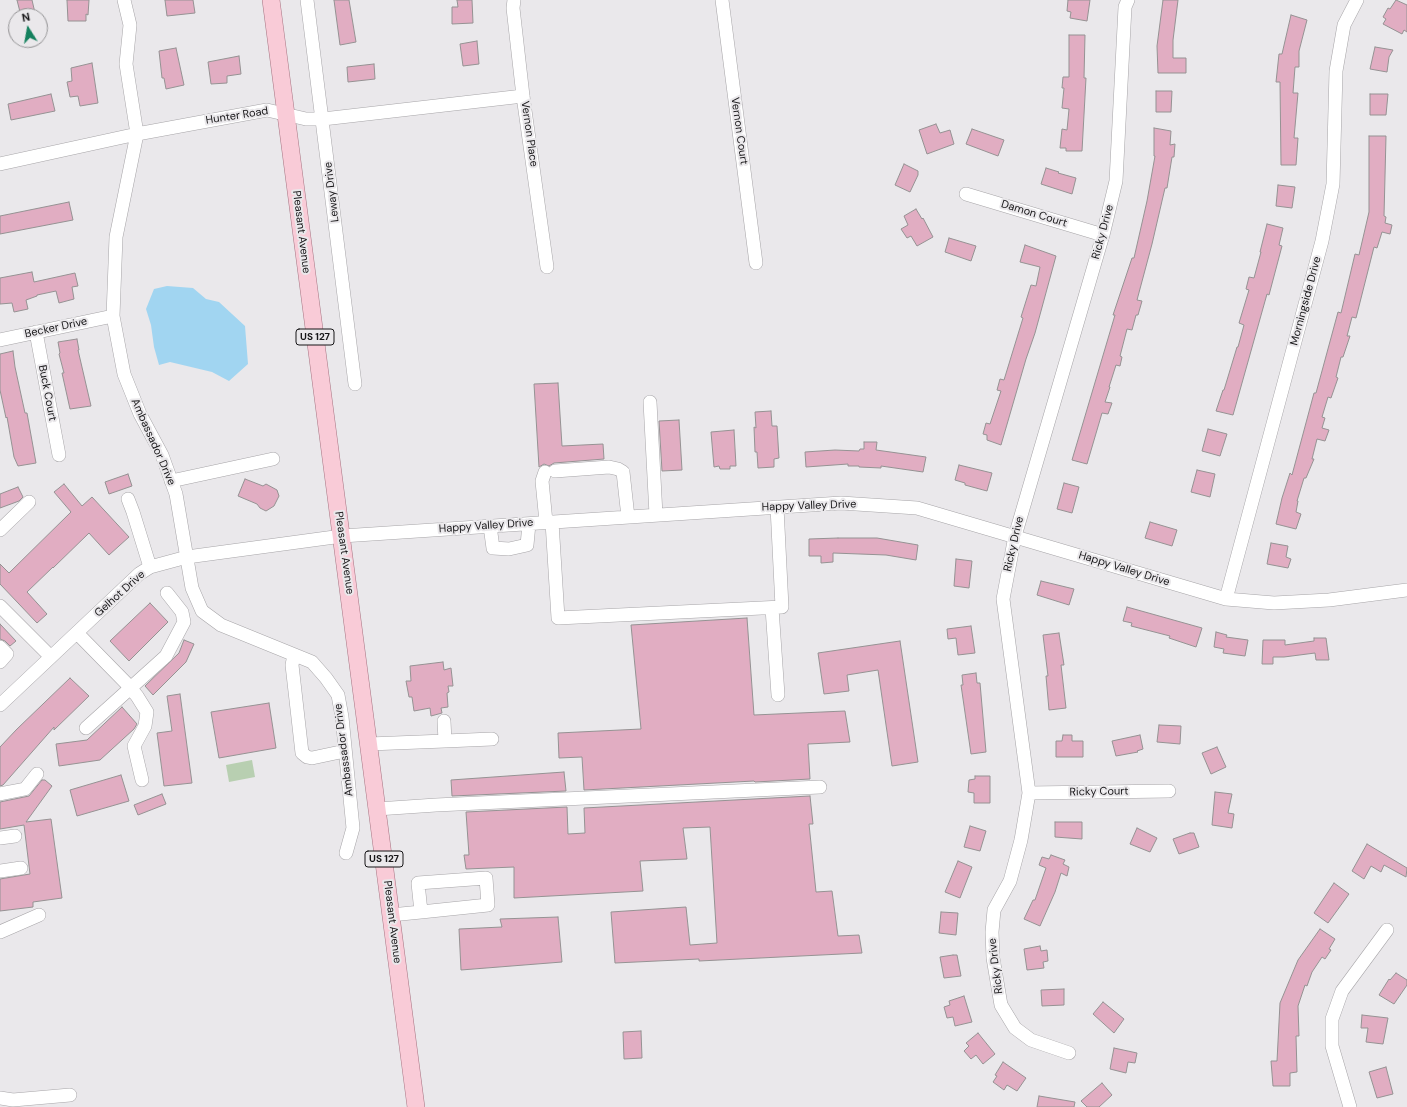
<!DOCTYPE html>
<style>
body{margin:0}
#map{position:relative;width:1407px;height:1107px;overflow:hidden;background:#eae8eb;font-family:"DM Sans",sans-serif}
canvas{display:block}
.north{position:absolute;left:8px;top:8px;width:40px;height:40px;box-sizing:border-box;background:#eae8eb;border:1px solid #959496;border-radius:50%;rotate:349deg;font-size:11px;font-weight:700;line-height:16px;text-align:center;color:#161517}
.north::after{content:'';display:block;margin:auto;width:14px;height:18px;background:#15815e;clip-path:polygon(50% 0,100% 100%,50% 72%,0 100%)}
</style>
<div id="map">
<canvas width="1407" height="1107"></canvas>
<div class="north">N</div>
</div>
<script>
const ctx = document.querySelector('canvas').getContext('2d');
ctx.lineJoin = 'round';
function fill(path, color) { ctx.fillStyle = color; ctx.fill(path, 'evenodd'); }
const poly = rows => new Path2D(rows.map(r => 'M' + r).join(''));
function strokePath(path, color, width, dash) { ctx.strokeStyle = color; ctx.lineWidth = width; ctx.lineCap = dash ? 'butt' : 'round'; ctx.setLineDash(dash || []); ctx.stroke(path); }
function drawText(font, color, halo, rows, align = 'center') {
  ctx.font = font + ' "DM Sans",sans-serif'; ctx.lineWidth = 4; ctx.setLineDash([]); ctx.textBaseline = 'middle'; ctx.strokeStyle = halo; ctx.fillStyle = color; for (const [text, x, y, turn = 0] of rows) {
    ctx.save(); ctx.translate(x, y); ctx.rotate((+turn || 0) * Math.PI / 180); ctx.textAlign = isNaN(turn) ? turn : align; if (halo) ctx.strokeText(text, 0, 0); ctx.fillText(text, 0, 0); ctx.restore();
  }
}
const green = poly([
 [252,760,255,777,229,782,226,765]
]);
const water = poly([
 [167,286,193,288,206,299,219,302,245,326,248,364,229,381,212,372,170,362,159,365,154,347,151,325,146,309,154,289]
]);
const building = poly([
 [17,0,32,0,35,13,21,16,17,0],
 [67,0,89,0,88,15,86,14,86,21,68,21,67,0],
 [165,0,193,0,195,13,167,16,165,0],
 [334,0,349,0,356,42,340,45,334,0],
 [457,0,472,0,473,23,452,24,452,7,458,7,457,0],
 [1068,0,1090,0,1087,21,1070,18,1071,12,1067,11,1068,0],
 [1163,0,1178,0,1173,40,1173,58,1186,58,1186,73,1158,73,1157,46,1163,0],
 [1396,0,1407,5,1407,32,1404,30,1402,34,1383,24,1386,19,1383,17,1388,8,1390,9,1396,0],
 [1291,15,1307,20,1299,51,1299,67,1295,67,1293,93,1298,93,1294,138,1298,138,1296,165,1281,165,1280,82,1276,82,1279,54,1282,54,1291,15],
 [1069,35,1085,35,1084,78,1086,78,1082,151,1066,151,1066,148,1060,148,1062,129,1067,130,1069,109,1062,108,1064,88,1062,88,1063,77,1069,77,1069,35],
 [477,41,479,64,463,66,460,44,477,41],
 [1375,47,1393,50,1389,57,1387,72,1370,69,1375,47],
 [176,48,184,85,166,89,164,78,162,78,159,51,176,48],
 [239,56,241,74,227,76,227,83,211,84,208,62,239,56],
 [92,63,98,103,80,106,78,96,70,97,67,82,72,81,71,68,92,63],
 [374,64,375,79,348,82,347,67,374,64],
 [1156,91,1172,91,1171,112,1156,112,1156,91],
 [51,94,55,111,11,120,8,104,51,94],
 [1370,94,1388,94,1386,115,1370,115,1370,94],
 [936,124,940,133,950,130,954,144,927,154,919,130,936,124],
 [1154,128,1171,131,1170,145,1175,144,1174,157,1172,157,1167,188,1165,188,1152,244,1137,300,1142,301,1138,315,1136,315,1132,330,1127,329,1120,356,1122,357,1120,366,1116,365,1109,387,1110,387,1105,402,1112,403,1108,414,1102,413,1087,464,1072,460,1115,315,1113,315,1132,258,1134,258,1147,201,1155,156,1154,156,1154,128],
 [972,129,1004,140,998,156,966,144,972,129],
 [1369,136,1386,136,1384,216,1386,217,1385,223,1392,225,1390,234,1382,232,1377,248,1374,247,1356,318,1352,317,1347,336,1350,336,1343,357,1341,357,1336,377,1338,378,1331,398,1328,397,1322,417,1325,418,1322,428,1329,430,1325,441,1317,439,1312,459,1314,459,1306,478,1304,478,1297,501,1298,501,1296,512,1301,514,1296,529,1276,524,1282,498,1290,473,1292,475,1314,393,1316,393,1338,312,1341,313,1355,254,1359,255,1369,212,1369,136],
 [904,164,918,171,918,175,910,192,895,185,904,164],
 [1046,168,1059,172,1058,173,1076,178,1072,194,1041,184,1046,168],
 [1278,185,1295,187,1292,208,1276,206,1278,185],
 [69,202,73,220,0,234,0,216,69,202],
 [916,209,922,219,923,218,933,237,917,246,911,236,907,238,901,229,908,225,904,216,916,209],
 [1267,224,1283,228,1279,245,1282,246,1269,295,1267,294,1233,415,1216,411,1223,390,1224,390,1237,347,1238,347,1244,325,1239,323,1249,290,1246,289,1249,277,1254,278,1261,252,1260,252,1267,224],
 [949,238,976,246,971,261,945,252,949,238],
 [1025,245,1056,256,1035,333,1026,359,1001,445,987,440,987,435,983,434,986,423,990,424,1001,391,997,390,1000,379,1004,380,1023,318,1021,317,1031,285,1036,286,1040,267,1020,262,1025,245],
 [32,272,34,282,75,273,78,286,72,287,74,299,59,303,56,291,37,295,37,296,26,300,28,309,14,312,12,303,0,304,0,278,32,272],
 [77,339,79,350,78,350,91,406,70,409,62,373,64,373,59,354,60,353,58,342,77,339],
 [13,351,15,367,25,413,27,413,36,463,18,466,14,457,7,417,6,418,0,390,0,354,13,351],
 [558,383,562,446,603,444,604,459,554,463,549,466,544,464,539,467,534,384,558,383],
 [771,411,772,426,777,426,779,458,774,459,774,467,758,468,757,452,755,452,754,427,756,428,755,412,771,411],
 [679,420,682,470,662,471,659,421,679,420],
 [1208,429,1227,434,1220,456,1202,451,1208,429],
 [734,430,736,466,730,466,730,469,720,469,719,466,714,467,711,432,734,430],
 [864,442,877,442,876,450,926,457,923,472,881,466,881,468,859,467,859,466,848,466,848,464,806,467,805,452,835,450,859,451,860,449,864,449,864,442],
 [959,465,992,473,987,491,965,485,965,483,955,480,959,465],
 [1197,470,1215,474,1210,497,1191,492,1197,470],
 [128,474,132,486,109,494,105,482,128,474],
 [245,479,263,486,266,484,277,490,279,496,274,506,266,511,260,508,257,504,238,496,245,479],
 [1064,483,1079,487,1072,513,1057,509,1064,483],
 [64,484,82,506,92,497,129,537,109,555,89,533,53,568,53,567,27,592,47,614,37,623,0,584,0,564,9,573,71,512,54,492,64,484],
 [18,487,23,497,19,501,0,508,0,494,18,487],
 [1150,522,1177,530,1172,546,1145,538,1150,522],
 [838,538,877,538,918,545,916,560,886,555,833,553,833,562,821,563,821,556,809,556,809,539,838,538],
 [1271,543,1288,546,1286,557,1291,559,1288,568,1267,564,1271,543],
 [956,559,972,561,969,588,954,586,956,559],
 [1041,581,1074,589,1069,605,1037,595,1041,581],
 [150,603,168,622,129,661,110,641,150,603],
 [1127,607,1202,628,1196,647,1169,638,1170,636,1131,626,1132,623,1123,621,1127,607],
 [747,618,754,715,845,711,850,742,808,744,810,779,755,782,754,781,584,790,582,757,559,758,558,733,641,729,631,625,747,618],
 [0,624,16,641,10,646,5,641,0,639,0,624],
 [971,626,975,653,958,655,956,638,948,639,947,629,971,626],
 [1216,632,1227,635,1226,637,1248,640,1245,656,1223,653,1224,649,1214,647,1216,632],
 [1059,633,1064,665,1061,665,1066,708,1049,710,1046,676,1048,676,1043,635,1059,633],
 [1314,638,1326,638,1329,660,1316,660,1315,653,1284,657,1273,657,1273,664,1262,664,1263,640,1285,640,1285,645,1314,641,1314,638],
 [184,640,194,644,186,662,153,695,145,686,179,653,184,640],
 [900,641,918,762,892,766,878,670,847,675,849,691,824,694,818,653,900,641],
 [443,662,444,670,451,668,453,686,448,686,449,692,447,693,448,707,441,708,442,713,431,716,430,708,414,711,412,697,409,697,406,681,411,681,410,666,443,662],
 [976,673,977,683,980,683,986,752,971,754,961,685,963,685,962,675,976,673],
 [70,678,89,696,54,730,54,727,3,785,0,786,0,747,17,729,70,678],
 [180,694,192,783,164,786,157,733,172,731,167,696,180,694],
 [269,703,276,748,219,758,211,712,269,703],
 [122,707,137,724,134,729,100,760,59,766,56,744,87,740,122,707],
 [1159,725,1181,726,1180,744,1157,742,1159,725],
 [1063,735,1072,735,1072,741,1083,741,1083,757,1056,757,1056,741,1062,741,1063,735],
 [1140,735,1143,749,1137,751,1138,752,1116,756,1112,741,1140,735],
 [1217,747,1226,767,1211,774,1202,753,1217,747],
 [564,772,566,791,452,796,451,780,564,772],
 [121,775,129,801,77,816,70,790,121,775],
 [975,776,990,776,990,803,974,803,974,793,968,792,969,780,975,779,975,776],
 [42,780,45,780,52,786,26,822,51,819,62,898,33,902,33,907,0,911,0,879,30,874,24,825,0,829,0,802,29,796,42,780],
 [1215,792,1232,794,1228,813,1234,814,1232,828,1212,825,1215,792],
 [162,794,166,804,138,815,134,805,162,794],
 [810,796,813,824,809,824,816,892,832,891,838,936,859,935,862,953,699,961,699,959,615,963,611,912,686,907,690,945,717,943,710,827,683,828,687,859,640,861,643,891,514,898,514,867,466,869,464,855,469,855,466,812,567,807,568,834,585,833,584,808,810,796],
 [1055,822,1082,822,1082,839,1055,837,1055,822],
 [970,826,986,831,980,851,964,847,970,826],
 [1137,828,1157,838,1150,852,1130,844,1137,828],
 [1190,833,1194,833,1199,847,1179,854,1173,839,1190,833],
 [1367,844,1407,868,1406,877,1384,865,1381,872,1371,866,1364,879,1352,871,1367,844],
 [1051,855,1065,860,1063,864,1069,867,1067,876,1061,873,1055,892,1040,926,1024,919,1033,900,1035,900,1046,868,1039,865,1042,857,1049,859,1051,855],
 [958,861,972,867,960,898,945,892,958,861],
 [1334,883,1349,894,1328,923,1314,913,1334,883],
 [941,912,958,913,956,935,939,933,941,912],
 [558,917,562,962,461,970,459,929,502,927,500,919,558,917],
 [1320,929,1335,939,1329,949,1331,950,1325,959,1322,957,1312,972,1307,986,1305,985,1298,1006,1299,1036,1296,1036,1297,1072,1290,1073,1290,1086,1273,1086,1271,1061,1277,1061,1280,1003,1298,960,1320,929],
 [1040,946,1041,951,1047,950,1048,961,1043,962,1044,968,1027,970,1024,949,1040,946],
 [953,955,957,955,961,976,944,978,940,957,953,955],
 [1396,973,1407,980,1407,985,1394,1004,1379,995,1389,979,1390,980,1396,973],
 [1064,989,1064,1005,1042,1006,1041,990,1064,989],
 [964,996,972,1022,955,1026,953,1017,947,1018,944,1007,950,1005,949,1001,964,996],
 [1103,1002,1124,1019,1114,1033,1093,1014,1103,1002],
 [1362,1015,1388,1018,1383,1044,1366,1042,1368,1028,1361,1028,1362,1015],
 [641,1031,642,1058,624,1059,623,1032,641,1031],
 [978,1033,995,1054,983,1064,976,1055,971,1059,964,1051,969,1046,966,1043,978,1033],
 [1114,1048,1137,1053,1135,1063,1128,1062,1126,1073,1110,1069,1114,1048],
 [1003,1062,1026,1078,1017,1091,1007,1085,1004,1090,993,1082,997,1076,995,1075,1003,1062],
 [1386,1067,1393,1094,1377,1098,1369,1072,1386,1067],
 [1102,1083,1112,1095,1099,1107,1087,1107,1081,1101,1102,1083],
 [1039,1096,1075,1102,1074,1107,1037,1107,1039,1096]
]);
const minor = poly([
 [124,0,130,25,126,64,137,134,116,237,113,316,124,374,140,414,162,455,176,494,192,588,202,611,221,625,312,662,326,678,338,695,342,717,353,828,346,853],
 [307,0,355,384],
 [514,0,513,8,523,96,547,267],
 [722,0,756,263],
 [0,164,137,134,267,110,306,119,323,119,523,96],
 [966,194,1103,235],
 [36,332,59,455],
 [0,340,113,316],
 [650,402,656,515],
 [555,471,609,467,618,469,623,472,628,517],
 [545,472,542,481,546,522],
 [171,481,273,459],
 [128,499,133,512,150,567],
 [552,522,558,618,782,607,777,507],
 [490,526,493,548,509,549,527,545,529,524],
 [0,530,29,502],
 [1226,599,1322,241,1333,184,1336,71,1344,25,1357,0],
 [0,606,51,657],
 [772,608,778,695],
 [77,633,127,684,137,696,147,712,145,726,134,746,142,780],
 [0,647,7,654,0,662],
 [294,655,292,665,302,753,307,757,312,758,345,751],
 [0,705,139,574,150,567,187,557,342,536,841,503,917,508,1226,599,1274,603,1329,600,1407,590],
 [444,721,445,741,492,739],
 [86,728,166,656,184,622,182,612,167,593],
 [369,744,445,741],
 [1029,793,1169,791],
 [0,794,25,789,37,774],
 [377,809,436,805,820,787],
 [0,838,15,836],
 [0,871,21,868],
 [391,915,421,912,488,905,486,878,418,883,421,912],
 [0,932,39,915],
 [1069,1053,1031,1040,1015,1028,1001,1005,993,958,992,932,994,910,1010,881,1021,840,1029,793,1003,599,1015,536,1103,235,1116,181,1125,7,1128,0],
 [0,1098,13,1100,70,1095],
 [1350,1107,1332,1046,1332,1019,1342,991,1387,930]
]);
const major = poly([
 [271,0,416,1107]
]);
const shields = [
 [315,337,38],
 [384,859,38]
];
const shieldNames = [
 ["US 127",315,337],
 ["US 127",384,859]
];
const streetNames = [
 ["Hunter Road",237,116,-9],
 ["Vernon Court",739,131,82],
 ["Vernon Place",529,134,82],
 ["Leway Drive",332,192,-97],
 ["Damon Court",1034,214,17],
 ["Pleasant Avenue",301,232,83],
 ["Ricky Drive",1103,232,-75],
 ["Morningside Drive",1306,301,-75],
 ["Becker Drive",56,328,-12],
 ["Buck Court",47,393,79],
 ["Ambassador Drive",153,442,66],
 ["Happy Valley Drive",809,506,-2],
 ["Happy Valley Drive",486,526,-4],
 ["Ricky Drive",1014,544,-77],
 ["Pleasant Avenue",344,553,82],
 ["Happy Valley Drive",1124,569,17],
 ["Gelhot Drive",120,594,-42],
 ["Ambassador Drive",344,750,-97],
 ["Ricky Court",1099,792,-1],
 ["Pleasant Avenue",392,922,83],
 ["Ricky Drive",996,966,-97]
];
fill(green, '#b8cfb1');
fill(water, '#a1d5f1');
fill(building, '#e1adc2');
strokePath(building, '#959293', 1);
strokePath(minor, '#a7a5a8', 14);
strokePath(major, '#a77583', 18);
strokePath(minor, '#fff', 13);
strokePath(major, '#f9cbd7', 17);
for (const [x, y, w] of shields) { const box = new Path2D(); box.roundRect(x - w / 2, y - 8, w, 16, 3); ctx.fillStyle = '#eae8eb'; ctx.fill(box); strokePath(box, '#161517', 1); }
drawText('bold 10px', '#161517', null, shieldNames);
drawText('11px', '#161517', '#eae8eb', streetNames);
</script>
